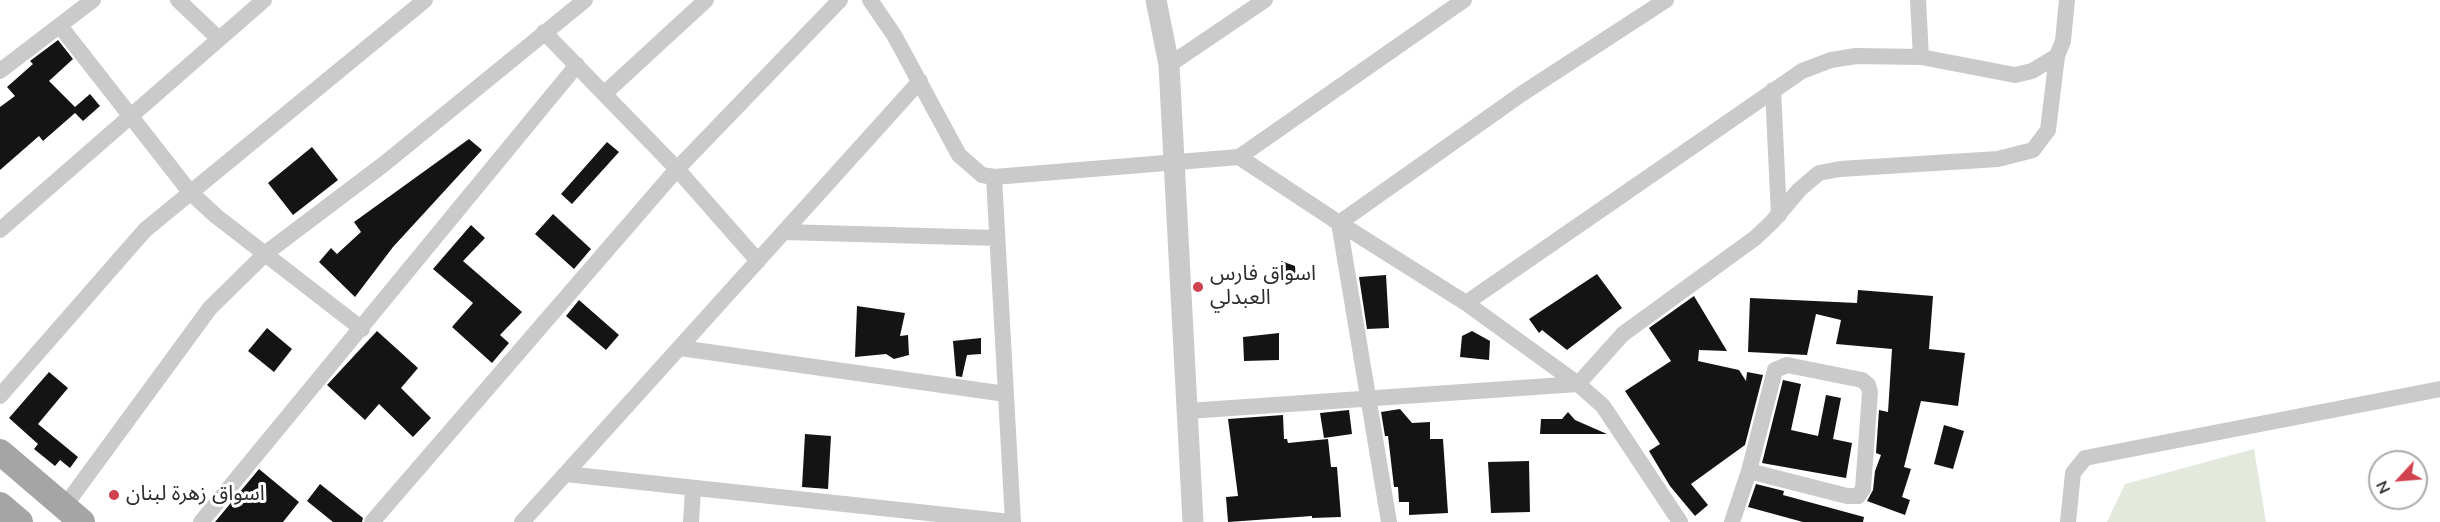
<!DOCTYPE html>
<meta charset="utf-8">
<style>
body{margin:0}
#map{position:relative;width:2440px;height:522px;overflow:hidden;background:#fff;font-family:"Nunito Sans",sans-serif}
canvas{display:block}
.north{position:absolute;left:2368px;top:450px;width:60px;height:60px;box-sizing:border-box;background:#fff;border:2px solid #ababab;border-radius:50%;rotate:244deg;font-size:16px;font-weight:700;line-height:24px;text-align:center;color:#2d2d2d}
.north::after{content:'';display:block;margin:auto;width:21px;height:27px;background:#d0434e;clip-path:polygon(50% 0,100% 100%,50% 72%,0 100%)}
</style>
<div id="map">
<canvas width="2440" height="522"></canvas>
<div class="north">N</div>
</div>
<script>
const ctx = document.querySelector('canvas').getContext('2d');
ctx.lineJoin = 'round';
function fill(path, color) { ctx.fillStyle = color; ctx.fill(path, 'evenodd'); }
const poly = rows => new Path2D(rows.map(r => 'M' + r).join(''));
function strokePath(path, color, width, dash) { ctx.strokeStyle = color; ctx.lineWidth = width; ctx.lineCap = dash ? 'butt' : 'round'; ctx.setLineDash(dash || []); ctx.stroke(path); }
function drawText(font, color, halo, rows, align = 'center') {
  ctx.font = font + ' "Nunito Sans","Noto Sans Arabic",sans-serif'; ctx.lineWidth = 6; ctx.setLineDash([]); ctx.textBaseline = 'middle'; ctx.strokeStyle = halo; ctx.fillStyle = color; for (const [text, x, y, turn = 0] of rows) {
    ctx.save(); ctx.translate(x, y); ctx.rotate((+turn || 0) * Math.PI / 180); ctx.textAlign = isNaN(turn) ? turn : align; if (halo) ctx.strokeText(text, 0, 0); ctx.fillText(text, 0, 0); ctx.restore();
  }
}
const green = poly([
 [2254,449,2266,522,2107,522,2125,484]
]);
const building = poly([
 [58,40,73,59,49,81,75,107,90,94,100,106,83,121,75,113,43,141,39,136,0,170,0,107,15,96,7,87,33,64,30,61],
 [469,139,482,150,393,247,355,297,319,262,331,248,337,254,361,232,354,222],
 [607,142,619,152,572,204,561,194],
 [312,147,338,180,293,215,268,183],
 [553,214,591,249,574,269,535,234],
 [471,225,485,238,463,261,522,312,500,335,509,343,492,363,452,327,473,303,433,269],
 [1281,261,1295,266,1296,281,1280,282],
 [1597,274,1622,308,1567,350,1542,330,1539,333,1529,319],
 [1386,275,1389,328,1367,329,1359,277],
 [1858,290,1933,296,1929,349,1965,353,1958,406,1921,401,1904,467,1911,469,1902,497,1910,500,1905,515,1867,501,1873,490,1875,471,1881,455,1876,453,1879,410,1888,412,1892,349,1836,344,1841,320,1816,314,1807,355,1748,352,1750,298,1857,303],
 [1694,296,1727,351,1699,350,1698,361,1739,370,1746,381,1747,372,1763,375,1745,445,1691,484,1708,505,1695,516,1670,486,1649,451,1660,444,1625,391,1671,361,1649,328],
 [579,300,619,335,606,350,566,316],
 [857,306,905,313,900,336,908,335,909,355,894,359,886,354,855,357],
 [267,328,292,349,274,372,248,351],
 [377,331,418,368,401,388,431,418,413,437,379,404,365,420,327,385],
 [1472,331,1490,341,1489,360,1460,357,1462,336],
 [1279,333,1279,360,1244,361,1243,337],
 [981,338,981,354,967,355,962,377,956,376,953,341],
 [49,372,68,388,38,424,78,457,70,468,60,460,55,466,34,449,38,444,9,418],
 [1783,380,1801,384,1791,430,1818,436,1826,395,1841,398,1833,439,1852,443,1846,478,1762,463],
 [1400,409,1412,423,1430,422,1430,439,1443,439,1448,513,1409,515,1409,502,1399,502,1398,487,1394,487,1388,436,1385,436,1381,412],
 [1349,410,1352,434,1324,438,1320,413],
 [1568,412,1575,420,1607,434,1540,434,1541,419,1562,419],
 [1283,415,1284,439,1287,439,1288,443,1328,439,1331,467,1337,467,1341,517,1312,518,1312,516,1228,522,1226,497,1238,496,1228,419],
 [1944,425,1964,431,1953,469,1934,464],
 [805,434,831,436,828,489,802,487],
 [1529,461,1530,512,1491,513,1488,462],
 [259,469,299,502,283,522,215,522],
 [320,484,363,518,362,522,333,522,307,501],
 [1756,484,1784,491,1783,495,1864,517,1863,522,1803,522,1748,507]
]);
const minor = poly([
 [178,0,219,39],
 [870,0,894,35,959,155,982,175,994,177,1239,157,1339,223,1466,303,1578,384,1603,406,1680,522],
 [1918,0,1921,57],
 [60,26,190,192,216,216,362,329],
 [544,32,677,169,758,261],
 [1169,65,1265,0],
 [0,71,93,0],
 [1773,90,1779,215],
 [605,93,706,0],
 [1239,157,1464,0],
 [994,177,1013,522],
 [0,230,264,0],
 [784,232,997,238],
 [1466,303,1802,71,1831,60,1856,56,1921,57,2015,75,2032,71,2057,56,2063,41,2067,0],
 [680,348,1006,394],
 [0,396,145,230,425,0],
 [1188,411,1578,384,1623,334,1755,238,1772,222,1799,190,1819,173,1840,169,1998,159,2033,150,2048,130,2057,56],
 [566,474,1011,522],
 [64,507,210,308,266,253,384,164,585,0],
 [201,522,577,65],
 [372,522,677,169,840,0],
 [522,522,920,81],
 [691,522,693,488],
 [1389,522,1339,223,1523,93,1666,0],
 [1732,522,1749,471,1775,370,1787,365,1862,380,1868,385,1870,392,1863,489,1858,496,1847,496,1749,471],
 [2068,522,2073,473,2085,458,2440,389]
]);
const tertiary = poly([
 [1156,0,1169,65,1193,522]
]);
const primary = poly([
 [0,452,82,522],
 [0,505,20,522]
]);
const markers = [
 [1198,287,6,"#d0434e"],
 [114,495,6,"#d0434e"]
];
const poiNames = [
 ["اسواق فارس",1210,275],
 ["العبدلي",1210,299],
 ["اسواق زهرة لبنان",126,495]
];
fill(green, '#e3e9dc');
fill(building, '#141414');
strokePath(minor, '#cacaca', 16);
strokePath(tertiary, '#cacaca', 21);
strokePath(primary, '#a5a5a5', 26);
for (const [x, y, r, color] of markers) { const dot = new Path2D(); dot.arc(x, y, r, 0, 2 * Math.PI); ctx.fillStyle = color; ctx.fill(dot); strokePath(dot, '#fff', 2); }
drawText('21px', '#2d2d2d', '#fff', poiNames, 'left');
</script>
